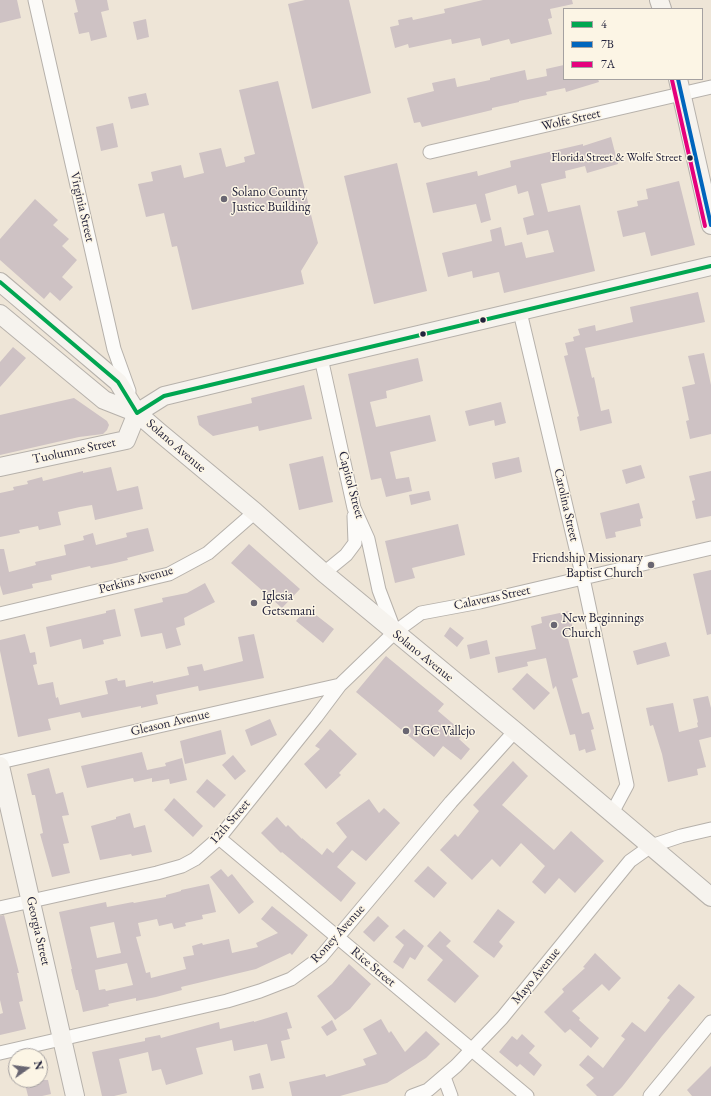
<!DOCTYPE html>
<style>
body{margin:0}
#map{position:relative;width:711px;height:1096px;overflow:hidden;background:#eee5d7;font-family:"EB Garamond",serif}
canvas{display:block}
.legend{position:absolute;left:563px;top:8px;width:140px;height:72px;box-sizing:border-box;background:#fcf5e5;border:1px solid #a5a1a1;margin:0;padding:5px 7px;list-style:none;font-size:12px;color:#22223b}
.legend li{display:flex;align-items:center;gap:8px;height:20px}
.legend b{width:20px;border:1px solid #a5a1a1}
.north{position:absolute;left:8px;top:1048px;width:40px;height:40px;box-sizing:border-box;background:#fcf5e5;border:1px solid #a5a1a1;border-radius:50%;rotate:76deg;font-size:11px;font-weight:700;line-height:16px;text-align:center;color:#22223b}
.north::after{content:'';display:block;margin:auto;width:14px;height:18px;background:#696672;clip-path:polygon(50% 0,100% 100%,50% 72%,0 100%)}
</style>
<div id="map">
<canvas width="711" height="1096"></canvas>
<ul class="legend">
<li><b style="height:5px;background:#00a651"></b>4</li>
<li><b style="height:5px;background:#0065bd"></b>7B</li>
<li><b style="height:5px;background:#e5007d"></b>7A</li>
</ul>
<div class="north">N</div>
</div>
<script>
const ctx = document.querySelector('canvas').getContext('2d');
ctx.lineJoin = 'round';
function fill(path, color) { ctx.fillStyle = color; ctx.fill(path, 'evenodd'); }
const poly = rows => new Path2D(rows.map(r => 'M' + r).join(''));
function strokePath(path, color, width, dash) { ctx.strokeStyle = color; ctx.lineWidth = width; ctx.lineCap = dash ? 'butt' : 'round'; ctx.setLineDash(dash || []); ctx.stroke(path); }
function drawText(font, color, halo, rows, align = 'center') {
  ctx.font = font + ' "EB Garamond",serif'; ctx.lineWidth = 3; ctx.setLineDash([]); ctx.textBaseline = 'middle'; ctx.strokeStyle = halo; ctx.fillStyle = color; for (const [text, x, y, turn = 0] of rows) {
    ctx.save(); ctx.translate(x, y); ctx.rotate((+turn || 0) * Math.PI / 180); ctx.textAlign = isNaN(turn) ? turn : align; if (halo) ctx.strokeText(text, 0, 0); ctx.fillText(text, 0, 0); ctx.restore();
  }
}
const building = poly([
 [0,0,17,0,21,18,0,23],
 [75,0,107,0,109,10,101,12,107,37,91,41,89,32,79,34,74,13,78,12],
 [305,0,349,0,371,93,312,109,288,4],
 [483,0,572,0,573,4,550,9,552,18,548,19,552,34,511,44,509,39,482,46,480,38,452,44,451,39,409,48,408,44,395,48,390,27,399,25,398,20,412,17,413,20,445,13,444,9],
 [146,19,149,37,137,40,133,22],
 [564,65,564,79,598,79,599,82,566,92,565,88,546,92,547,95,519,101,519,102,492,108,492,110,422,127,420,122,414,123,407,98,434,91,432,83,455,78,457,87,490,80,490,78,525,70,527,80,547,76,546,69],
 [278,81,318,243,301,271,304,284,192,310,177,246,172,247,164,213,146,217,138,184,153,181,151,172,181,165,184,178,204,173,199,153,221,148,226,167,245,162,244,157,255,154,239,90],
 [146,93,149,105,131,109,128,97],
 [113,123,118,147,101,151,96,127],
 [611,137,618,164,587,173,585,166,565,171,566,178,541,184,548,212,580,205,595,271,504,293,499,272,473,278,472,271,448,277,442,253,492,241,490,230,501,227,505,246,522,242,526,258,554,252,548,230,527,235,523,218,534,215,528,191,518,194,516,185,485,194,491,220,481,223,476,204,433,213,426,183,477,171,478,176,511,167,510,161,583,144,583,146],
 [397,163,427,291,374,304,344,176],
 [679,181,695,245,651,256,645,232,623,237,617,211,638,206,637,201,648,199,646,189],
 [35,199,58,220,53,225,69,239,62,246,77,260,62,277,73,287,60,301,50,292,44,299,0,260,0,239],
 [698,292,705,322,585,348,592,378,594,377,601,411,609,409,612,423,580,431,577,417,579,416,564,356,568,355,565,343,574,341,573,337,580,335,578,329,595,325,596,331,633,322,630,307],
 [13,347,26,358,0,387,0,362],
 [704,353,711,385,711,434,690,439,686,421,689,420,682,387,695,384,688,356],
 [418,358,423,381,386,391,387,398,370,402,376,427,430,415,436,441,390,452,396,479,409,477,412,491,386,497,381,478,371,480,348,374],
 [304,385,312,419,259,431,258,426,213,436,199,425,197,416,252,403,251,398],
 [74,398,107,421,109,425,107,430,103,434,79,437,0,455,0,415],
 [501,402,506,423,495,426,494,420,469,426,465,411],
 [323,456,333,502,299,510,289,464],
 [519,457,522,472,495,479,492,463],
 [641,465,645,478,626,484,622,470],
 [111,467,117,491,138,486,143,509,95,520,92,505,80,507,58,512,61,525,39,530,38,526,19,530,20,533,0,537,0,493,14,490,13,487,28,484,27,481,42,477,43,481,83,471,83,473],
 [711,471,711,516,696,519,692,501,695,500,689,476],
 [429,491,431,500,411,505,409,495],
 [639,503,643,518,640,519,641,526,615,532,616,537,606,539,600,513],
 [458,524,465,555,412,568,415,578,395,583,385,541],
 [148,528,154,551,127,558,128,560,111,564,91,568,90,566,51,575,52,580,32,584,33,588,3,595,0,585,0,549,4,549,9,572,36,565,35,562,66,555,64,545,84,540,83,536,93,533,96,545,127,537,126,533],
 [249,544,300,589,282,608,231,563],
 [711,570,711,634,707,635,693,574],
 [205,583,215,602,184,618,185,625,176,628,181,645,166,649,162,633,141,637,134,609,163,602,162,598,187,593],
 [307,608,334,629,323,643,296,621],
 [115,609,121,636,103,640,104,644,83,649,81,639,50,647,46,627,106,613,106,611],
 [569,611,573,630,566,631,578,677,572,679,582,714,589,712,594,729,591,730,596,750,586,753,585,749,579,751,575,734,570,735,556,686,553,689,546,658,527,662,528,666,498,673,495,657,536,649,531,626,542,623,541,617],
 [450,627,464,638,457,647,444,636],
 [25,634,30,653,35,652,37,664,33,665,38,685,53,682,56,698,58,697,60,705,108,694,105,681,117,678,118,681,125,680,126,687,153,681,153,683,189,675,187,667,202,664,204,671,243,661,238,637,254,634,264,678,199,691,198,686,156,695,158,704,141,708,141,706,82,718,80,712,48,719,51,730,18,737,0,651,0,640],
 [487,640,490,654,470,659,467,645],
 [666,642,670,656,637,665,633,651],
 [386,656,444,704,438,711,464,733,459,739,470,749,461,760,443,746,434,757,356,692],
 [527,673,550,693,534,710,512,689],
 [708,696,711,708,711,737,699,740,706,767,697,769,698,775,668,782,662,754,653,725,650,726,646,708,673,703,679,732,698,727,697,723,698,722,693,699],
 [270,719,277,735,251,746,245,730],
 [330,729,357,754,339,773,341,775,326,789,304,764,320,749,315,746],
 [221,730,226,754,185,764,180,741],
 [142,752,147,770,166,766,165,763,182,758,187,780,170,784,169,779,152,782,152,778,134,782,133,778,87,788,81,766],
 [233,755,246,771,235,780,222,765],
 [513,761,528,776,502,805,554,850,571,831,604,861,575,893,559,878,545,894,532,882,545,866,521,843,500,867,492,859,472,880,440,850,455,834,458,837,479,811,473,805],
 [49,768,56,794,63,792,69,815,62,816,69,843,63,844,70,873,52,877,40,834,43,833,35,795,32,795,27,774],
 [207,779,226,795,214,808,196,792],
 [174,798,203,826,193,837,164,810],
 [369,799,379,813,384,808,400,823,366,861,352,850,337,867,356,883,341,902,282,852,281,853,261,833,277,817,286,827,288,825,302,839,302,838,322,855,327,848,333,853,347,837,336,823],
 [130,813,134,828,145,825,152,852,132,856,131,854,100,860,91,826,116,819,116,817],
 [428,866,447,883,434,898,414,881],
 [221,869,228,877,232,874,254,902,239,914,210,877],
 [209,884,216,912,202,915,203,919,185,923,186,926,174,929,172,923,159,926,157,919,138,923,141,936,136,937,146,973,150,972,151,978,186,969,183,957,194,955,192,946,202,943,203,945,229,939,232,953,258,947,256,943,278,933,261,919,272,906,308,935,292,955,290,953,256,969,181,987,182,990,156,997,136,1001,136,998,108,1004,109,1006,83,1012,78,990,76,990,71,969,72,969,59,912,106,902,107,907,133,902,134,903,166,897,166,895,181,891,181,890],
 [114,922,121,953,97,958,90,927],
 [127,963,133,985,106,991,105,989,99,990,95,970],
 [498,909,515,922,499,942,503,946,494,958,473,942],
 [4,915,19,973,17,973,23,1001,19,1002,26,1029,0,1035,0,1014,3,1013,0,1000,0,916],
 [378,916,389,926,374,942,363,932],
 [404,929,424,946,415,960,410,957,403,969,393,962,404,945,395,937],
 [440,931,451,941,446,946,479,976,455,1003,427,980,443,960,427,946],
 [595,953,621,978,609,991,602,984,572,1011,580,1018,579,1020,599,1038,591,1048,570,1029,565,1033,544,1012,564,992,562,989,585,968,583,967],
 [349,964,371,984,350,1009,335,1020,317,996,332,984],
 [679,984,695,997,662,1036,622,1087,613,1096,597,1096,586,1085,594,1078,579,1065,588,1055,603,1068,625,1039,621,1036,632,1022,645,1032,670,1000,667,998],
 [287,1012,292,1028,287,1029,290,1039,281,1041,285,1058,271,1061,267,1044,234,1051,232,1040,196,1048,203,1074,166,1085,161,1069,152,1071,148,1052,119,1059,127,1093,114,1096,102,1096,92,1052,145,1041,145,1038,160,1035,161,1038,219,1022,220,1029,254,1021,254,1022],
 [381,1019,389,1033,391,1031,405,1052,426,1031,440,1044,426,1058,387,1083,340,1096,292,1096,289,1082,325,1074,326,1077,366,1065,363,1059,377,1054,363,1029],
 [332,1020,337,1030,327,1036,321,1027],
 [522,1034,535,1046,529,1053,542,1065,534,1076,520,1064,517,1067,499,1052,512,1036,517,1040],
 [711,1066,711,1096,692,1096,687,1090],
 [260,1073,264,1088,252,1090,249,1076],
 [24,1080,48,1080,51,1094,42,1096,28,1096]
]);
const street = poly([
 [35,0,114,349,129,391],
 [430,152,711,87],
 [520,312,583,578,627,785,612,813],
 [321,358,354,508,368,539,379,590,395,632],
 [324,573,346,555,355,543,354,516],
 [0,614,169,574,208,553,255,512],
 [0,762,340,685],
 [219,838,527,1096],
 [0,908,157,873,182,866,195,859,219,838,316,717,340,685,395,632,421,613,480,602,711,548],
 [0,1053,227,1001,260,991,291,979,321,957,451,802,515,731],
 [444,1077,451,1096],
 [412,1096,428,1090,456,1066,502,1018,630,861,651,846,681,836,711,829],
 [650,1096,711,1022]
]);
const secondary = poly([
 [659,0,662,9],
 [678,79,711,225],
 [0,282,118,382,137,413,159,432,255,512,324,573,515,731,711,897],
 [0,314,104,400,137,413],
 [0,467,126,440,137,413,164,396,321,358,711,266],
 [0,766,75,1096]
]);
const bus1 = poly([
 [0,282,118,382,137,413],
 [137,413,164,396,711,266]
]);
const bus2 = poly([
 [678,79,711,225]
]);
const bus3 = poly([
 [672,80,705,226]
]);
const markers = [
 [690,158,3.5,"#22223b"],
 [224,199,4,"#696672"],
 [483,320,3.5,"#22223b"],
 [423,334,3.5,"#22223b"],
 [651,565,4,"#696672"],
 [254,603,4,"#696672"],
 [554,625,4,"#696672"],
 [406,731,4,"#696672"]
];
const busNames = [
 ["Florida Street & Wolfe Street",682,158]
];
const streetNames = [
 ["Wolfe Street",571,120,-13],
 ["Virginia Street",82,207,77],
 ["Solano Avenue",176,446,41],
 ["Tuolumne Street",74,451,-12],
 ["Capitol Street",351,485,75],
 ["Carolina Street",566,505,77],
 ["Perkins Avenue",136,580,-15],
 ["Calaveras Street",492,598,-12],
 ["Solano Avenue",423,656,39],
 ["Gleason Avenue",170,723,-13],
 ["12th Street",230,822,-49],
 ["Georgia Street",38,931,77],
 ["Roney Avenue",338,934,-48],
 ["Rice Street",373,967,40],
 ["Mayo Avenue",536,976,-51]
];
const poiNames = [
 ["Solano County",232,192],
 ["Justice Building",232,207],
 ["Friendship Missionary",643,558,"right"],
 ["Baptist Church",643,573,"right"],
 ["Iglesia",262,596],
 ["Getsemani",262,611],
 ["New Beginnings",562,618],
 ["Church",562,633],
 ["FGC Vallejo",414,731]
];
fill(building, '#cec2c4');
strokePath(street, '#b6b1ab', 15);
strokePath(secondary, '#b6b1ab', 20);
strokePath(street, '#fcfbf9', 13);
strokePath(secondary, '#f6f3ee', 18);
strokePath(bus1, '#00a651', 4);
strokePath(bus2, '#0065bd', 4);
strokePath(bus3, '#e5007d', 4);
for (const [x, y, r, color] of markers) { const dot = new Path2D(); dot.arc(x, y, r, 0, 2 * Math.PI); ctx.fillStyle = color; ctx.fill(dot); strokePath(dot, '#fcf5e5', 1.5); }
drawText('12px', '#22223b', '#fcf5e5', busNames, 'right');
drawText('13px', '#22223b', '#fcf5e5', streetNames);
drawText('13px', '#22223b', '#fcf5e5', poiNames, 'left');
</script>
